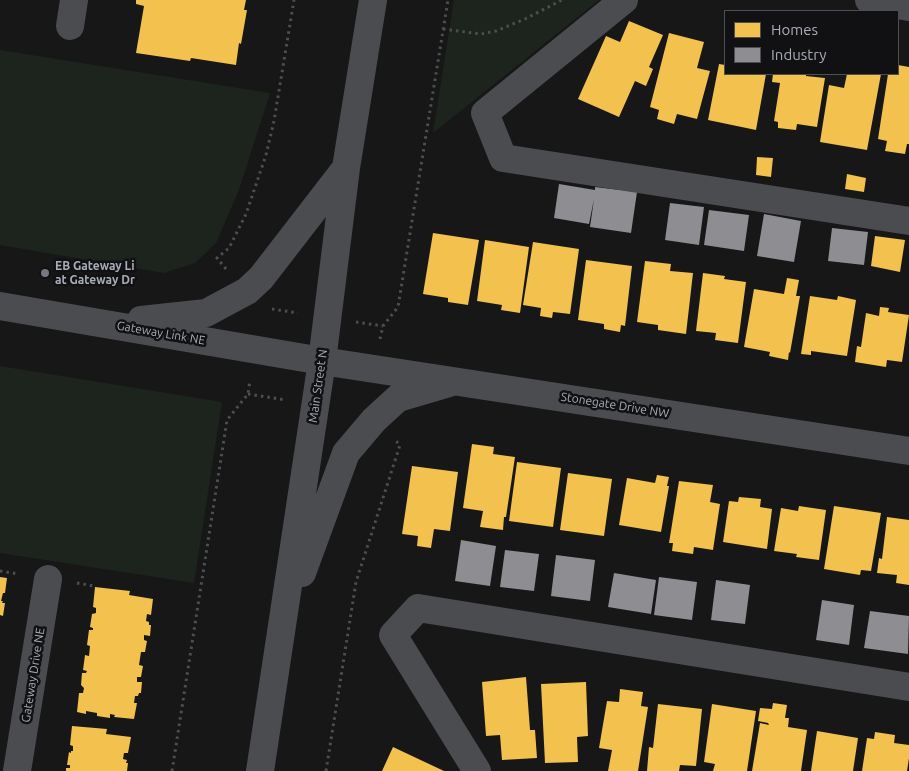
<!DOCTYPE html>
<style>
body{margin:0}
#map{position:relative;width:909px;height:771px;overflow:hidden;background:#171717;font-family:Ubuntu,sans-serif}
canvas{display:block}
.legend{position:absolute;left:724px;top:10px;width:175px;height:65px;box-sizing:border-box;background:#111113;border:1px solid #4d4f55;margin:0;padding:6px 9px;list-style:none;font-size:15px;color:#a8adb8}
.legend li{display:flex;align-items:center;gap:10px;height:25px}
.legend b{width:25px;border:1px solid #4d4f55}
</style>
<div id="map">
<canvas width="909" height="771"></canvas>
<ul class="legend">
<li><b style="height:14px;background:#f2c14e"></b>Homes</li>
<li><b style="height:14px;background:#8d8d92"></b>Industry</li>
</ul>
</div>
<script>
const ctx = document.querySelector('canvas').getContext('2d');
ctx.lineJoin = 'round';
function fill(path, color) { ctx.fillStyle = color; ctx.fill(path, 'evenodd'); }
const poly = rows => new Path2D(rows.map(r => 'M' + r).join(''));
function strokePath(path, color, width, dash) { ctx.strokeStyle = color; ctx.lineWidth = width; ctx.lineCap = dash ? 'butt' : 'round'; ctx.setLineDash(dash || []); ctx.stroke(path); }
function drawText(font, color, halo, rows, align = 'center') {
  ctx.font = font + ' Ubuntu,sans-serif'; ctx.lineWidth = 5; ctx.setLineDash([]); ctx.textBaseline = 'middle'; ctx.strokeStyle = halo; ctx.fillStyle = color; for (const [text, x, y, turn = 0] of rows) {
    ctx.save(); ctx.translate(x, y); ctx.rotate((+turn || 0) * Math.PI / 180); ctx.textAlign = isNaN(turn) ? turn : align; if (halo) ctx.strokeText(text, 0, 0); ctx.fillText(text, 0, 0); ctx.restore();
  }
}
const green = poly([
 [454,0,599,0,433,133],
 [0,50,270,93,239,190,216,243,195,263,164,273,0,245],
 [0,366,222,402,194,583,0,553]
]);
const homes = poly([
 [136,0,246,0,244,10,247,10,241,44,239,43,236,65,191,58,190,61,136,53,144,6,136,4],
 [629,21,663,35,649,67,653,69,646,86,635,81,619,117,578,99,606,36,620,42],
 [669,33,704,42,697,68,710,71,697,119,677,114,674,124,657,119,659,110,650,107],
 [719,64,725,65,725,74,766,74,756,130,708,120],
 [898,65,909,67,909,144,907,144,905,154,885,151,887,141,878,139,888,74,898,74],
 [773,74,806,74,806,76,825,78,817,127,797,124,796,130,778,128,778,122,774,121,780,83,772,82],
 [847,74,881,74,867,150,820,142,829,85,844,88],
 [757,157,773,158,771,177,756,175],
 [847,174,866,178,864,192,845,189],
 [433,233,479,240,468,305,448,302,448,298,423,294],
 [875,236,905,240,900,272,871,266],
 [485,240,529,247,520,313,501,310,502,305,477,301],
 [533,242,579,249,570,314,553,312,552,318,540,316,541,308,523,305],
 [586,260,632,266,625,326,621,325,620,332,604,329,604,324,578,320],
 [645,261,671,264,670,271,693,273,686,334,658,330,658,325,637,322],
 [703,273,725,276,724,279,746,282,738,343,715,340,716,333,696,331],
 [787,278,799,280,796,296,800,296,790,353,789,352,788,360,769,356,770,352,744,347,754,289,784,294],
 [810,296,837,300,838,296,856,300,847,356,811,351,811,355,801,354],
 [880,307,889,308,888,312,909,315,902,362,887,360,886,367,855,362,857,346,861,347,866,313,879,316],
 [472,444,494,447,493,454,515,457,506,517,504,517,503,530,480,527,483,511,463,508],
 [517,462,561,468,553,527,509,521],
 [412,466,458,472,450,531,434,529,431,548,417,546,418,536,402,534],
 [568,473,612,479,604,536,560,530],
 [657,475,669,477,667,486,669,486,661,532,619,525,627,478,655,483],
 [679,481,713,485,710,502,720,504,713,550,694,547,693,554,672,551,673,543,669,543],
 [739,497,761,499,760,507,772,509,767,549,723,542,729,501,738,502],
 [799,506,826,510,819,560,796,557,797,554,774,551,781,508,798,511],
 [834,506,881,513,871,571,861,570,860,575,824,569],
 [887,517,909,520,909,585,896,583,897,575,877,573,879,558,882,559],
 [0,577,7,578,5,593,3,593,1,601,3,601,2,603,5,603,3,616,0,615],
 [95,587,130,591,129,595,153,599,151,615,147,614,146,621,149,622,149,625,151,625,150,636,144,635,144,640,147,641,145,652,141,652,139,665,143,666,141,677,137,677,137,682,142,682,141,693,139,693,138,696,135,696,134,703,137,703,134,719,114,717,115,715,110,714,110,718,97,716,97,713,86,711,86,714,77,712,79,693,83,693,84,688,81,685,82,673,86,673,87,671,83,670,85,655,89,656,90,646,87,645,89,630,93,630,93,628,90,627,92,614,96,613,96,608,93,607],
 [526,677,530,730,535,730,537,758,502,760,500,735,486,736,482,682],
 [586,682,588,736,577,737,578,762,545,763,541,684],
 [620,689,643,692,641,706,648,707,638,771,608,771,612,750,599,748,607,701,619,702],
 [773,703,787,705,785,718,789,718,788,727,807,730,801,771,752,771,760,723,769,725,768,723,758,721,760,708,772,709],
 [658,704,702,709,696,766,680,765,679,771,647,771,649,747,653,748],
 [712,704,756,711,747,771,713,771,715,764,704,762],
 [72,726,107,729,106,734,131,737,128,753,124,753,123,759,127,760,126,763,128,763,127,771,66,771,66,768,70,768,70,765,67,765,69,752,71,753,71,751,73,751,73,746,70,745],
 [817,731,858,738,853,771,811,771],
 [875,732,895,735,894,743,909,745,909,758,907,771,862,771,867,738,874,739],
 [393,747,444,771,382,771]
]);
const industry = poly([
 [559,184,595,190,595,187,637,192,631,233,590,227,594,199,589,224,554,218],
 [670,203,704,207,699,245,665,240],
 [709,210,749,215,744,251,704,245],
 [764,214,801,221,794,262,757,256],
 [832,228,868,232,864,265,828,261],
 [461,540,496,546,490,586,455,581],
 [505,550,539,554,534,591,500,587],
 [556,555,595,560,590,601,551,596],
 [614,573,656,580,651,614,608,607],
 [659,577,697,582,692,620,654,615],
 [716,580,750,585,745,624,711,620],
 [822,600,854,605,849,645,816,640],
 [870,611,909,616,908,654,864,648]
]);
const path = poly([
 [443,29,481,34,496,31,525,19,562,0],
 [226,269,217,258,229,248,246,214,266,155,274,121,294,0],
 [272,309,298,313],
 [356,322,383,326],
 [380,339,383,326,398,307,448,0],
 [248,394,286,400],
 [0,571,19,574],
 [77,583,94,586],
 [172,771,227,420,248,394,250,380],
 [326,771,356,582,400,445,395,440]
]);
const minor = poly([
 [624,0,485,113,503,158,909,221],
 [869,0,909,7],
 [70,26,74,0],
 [0,306,322,361,909,451],
 [141,320,206,313,247,291,261,278,346,168],
 [302,573,346,453,374,420,398,398,449,383],
 [17,771,48,579],
 [260,771,322,361,346,168,373,0],
 [477,771,393,635,418,608,909,687]
]);
const markers = [
 [45,273,5,"#757880"]
];
const poiNames = [
 ["EB Gateway Li",55,266],
 ["at Gateway Dr",55,280]
];
const streetNames = [
 ["Gateway Link NE",161,333,10],
 ["Main Street N",318,386,-82],
 ["Stonegate Drive NW",615,405,9],
 ["Gateway Drive NE",33,675,-81]
];
fill(green, '#1d241e');
fill(homes, '#f2c14e');
fill(industry, '#8d8d92');
strokePath(path, '#4d4e52', 3, [2.5, 4]);
strokePath(minor, '#4b4c50', 28);
for (const [x, y, r, color] of markers) { const dot = new Path2D(); dot.arc(x, y, r, 0, 2 * Math.PI); ctx.fillStyle = color; ctx.fill(dot); strokePath(dot, '#111113', 2); }
drawText('bold 12px', '#a8adb8', '#111113', poiNames, 'left');
drawText('12px', '#a8adb8', '#111113', streetNames);
</script>
